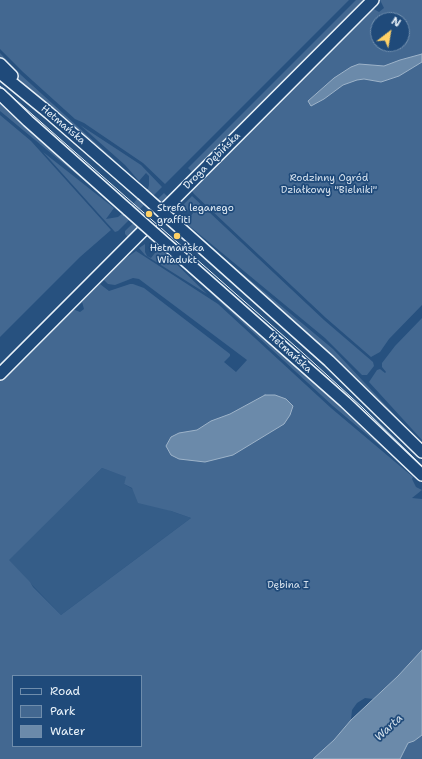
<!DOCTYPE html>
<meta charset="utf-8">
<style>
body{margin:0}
#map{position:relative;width:422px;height:759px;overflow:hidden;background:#27517f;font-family:"Shantell Sans",sans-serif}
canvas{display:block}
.legend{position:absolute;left:12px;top:675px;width:130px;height:72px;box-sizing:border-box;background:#1f4a7a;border:1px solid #6f8dac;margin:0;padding:5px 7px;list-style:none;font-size:12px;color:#e8f1f8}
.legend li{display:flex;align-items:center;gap:8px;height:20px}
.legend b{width:20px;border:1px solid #6f8dac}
.north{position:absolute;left:370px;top:12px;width:40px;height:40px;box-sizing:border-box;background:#1f4a7a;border:1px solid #6f8dac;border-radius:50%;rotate:31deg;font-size:11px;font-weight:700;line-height:16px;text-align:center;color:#e8f1f8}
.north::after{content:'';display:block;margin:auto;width:14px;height:18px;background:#ffd166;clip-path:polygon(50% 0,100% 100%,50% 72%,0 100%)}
</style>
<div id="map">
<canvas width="422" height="759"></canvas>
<ul class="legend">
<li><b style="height:5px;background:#1f4a7a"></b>Road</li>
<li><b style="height:11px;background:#436891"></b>Park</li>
<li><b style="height:11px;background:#6b8aaa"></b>Water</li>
</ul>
<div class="north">N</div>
</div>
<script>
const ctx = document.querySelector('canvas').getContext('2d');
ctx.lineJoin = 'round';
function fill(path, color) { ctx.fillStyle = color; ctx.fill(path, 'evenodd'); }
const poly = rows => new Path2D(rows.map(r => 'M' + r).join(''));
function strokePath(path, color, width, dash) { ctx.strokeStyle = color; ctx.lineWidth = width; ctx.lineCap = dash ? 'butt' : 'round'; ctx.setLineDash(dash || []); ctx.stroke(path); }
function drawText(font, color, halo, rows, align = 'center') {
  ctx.font = font + ' "Shantell Sans",sans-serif'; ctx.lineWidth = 3.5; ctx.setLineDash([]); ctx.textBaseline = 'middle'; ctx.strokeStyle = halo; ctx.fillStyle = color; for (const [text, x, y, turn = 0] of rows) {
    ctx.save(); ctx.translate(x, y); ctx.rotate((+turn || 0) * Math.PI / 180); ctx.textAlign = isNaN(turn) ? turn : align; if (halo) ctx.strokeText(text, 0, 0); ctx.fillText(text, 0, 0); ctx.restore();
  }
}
const built = poly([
 [102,468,127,477,124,484,171,511,191,518,61,615,8,560]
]);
const green = poly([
 [0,0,349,0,165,184,143,163,84,123,75,119,23,72,0,49],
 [356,0,369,0,209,160,192,172,188,168],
 [380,0,422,0,422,305,389,339,380,352,371,357,326,318,194,194,197,191,194,194,191,190,372,8,379,12,384,8],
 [378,20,402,20,402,44,378,44],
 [0,53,21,75,121,166,123,171,28,88,0,60],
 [0,102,99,190,98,192,0,111],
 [0,115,31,141,111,230,80,257,0,337],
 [80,125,141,165,162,187,118,231,115,232,43,152,114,208,106,219,118,217,131,206,80,161,81,160,132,205,137,199,87,153,88,152,139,198,148,189,149,185,149,176,146,173,139,181,125,165],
 [164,193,170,199,130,239,125,234,125,231],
 [192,196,324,320,373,362,374,366,367,375,362,375,325,338,187,224,187,221,193,213,187,210,180,208],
 [190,230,333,349,422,444,422,446],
 [145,244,145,252,147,256,151,258,158,249,161,249,207,294,145,255,139,248],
 [136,251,218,304,331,408,413,477,412,479,416,487,422,490,412,498,422,499,422,650,398,676,373,699,365,698,357,703,352,710,351,720,334,740,313,759,0,759,0,381,70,308,80,312,84,309,82,302,100,284,109,291,130,284,133,284,144,288,230,354,230,356,224,362,236,372,247,360,139,279,133,278,115,285,108,284,104,280,123,260],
 [102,468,126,477,124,484,132,488,138,503,171,511,191,518,61,615,33,587,30,582,9,560],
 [13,676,141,676,141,746,13,746],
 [167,251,313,380,403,465,333,406,220,302],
 [422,318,422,440,369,382,377,370,380,369,385,373,386,372,382,367,382,363,395,346],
 [266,323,347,396,422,469,265,325],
 [422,735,422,759,400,759,408,742,414,741]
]);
const water = poly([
 [422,54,422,62,399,76,381,82,364,79,357,80,343,85,324,99,311,106,308,101,334,78,351,67,359,64,384,66,400,60,422,54],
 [265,395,275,395,286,399,293,406,290,415,284,424,233,455,205,462,179,459,171,455,166,446,171,437,179,433,197,430,211,421,230,414,265,395],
 [422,650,422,735,414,741,408,743,400,759,313,759,334,740,351,720,398,676,422,650]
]);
const secondary = poly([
 [0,64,12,76],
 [0,73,49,113,142,194],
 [0,94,28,121,128,210],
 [170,219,329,361,422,452],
 [155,234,345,402,422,475],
 [0,374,373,0]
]);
const tram = poly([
 [0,86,304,354,363,408,422,466]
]);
const secondaryBridge = poly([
 [142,194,170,219],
 [128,210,155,234]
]);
const markers = [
 [149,214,4,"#ffd166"],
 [177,236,4,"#ffd166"]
];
const streetNames = [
 ["Hetmańska",63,125,40],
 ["Droga Dębińska",212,161,-45],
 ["Hetmańska",290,353,42]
];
const parkNames = [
 ["Rodzinny Ogród",329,178],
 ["Działkowy \"Bielniki\"",329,190],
 ["Dębina I",288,585]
];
const poiNames = [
 ["Strefa leganego",157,208],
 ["graffiti",157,220],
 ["Hetmańska",177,248,"center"],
 ["Wiadukt",177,260,"center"]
];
const waterNames = [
 ["Warta",389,728,-43]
];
fill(built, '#355d88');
fill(green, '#436891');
fill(water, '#6b8aaa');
strokePath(water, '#9db3c9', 1);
strokePath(secondary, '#e8f1f8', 14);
strokePath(secondary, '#1f4a7a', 11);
strokePath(tram, '#e8f1f8', 1);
strokePath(secondaryBridge, '#e8f1f8', 14, []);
strokePath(secondaryBridge, '#1f4a7a', 11);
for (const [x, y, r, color] of markers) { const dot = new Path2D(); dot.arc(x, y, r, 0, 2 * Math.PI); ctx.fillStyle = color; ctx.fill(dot); strokePath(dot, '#1f4a7a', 1.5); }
drawText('10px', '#e8f1f8', '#1f4a7a', streetNames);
drawText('10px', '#d8e3ee', '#1f4a7a', parkNames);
drawText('10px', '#e8f1f8', '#1f4a7a', poiNames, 'left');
drawText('italic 11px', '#d5e2ec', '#1f4a7a', waterNames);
</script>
